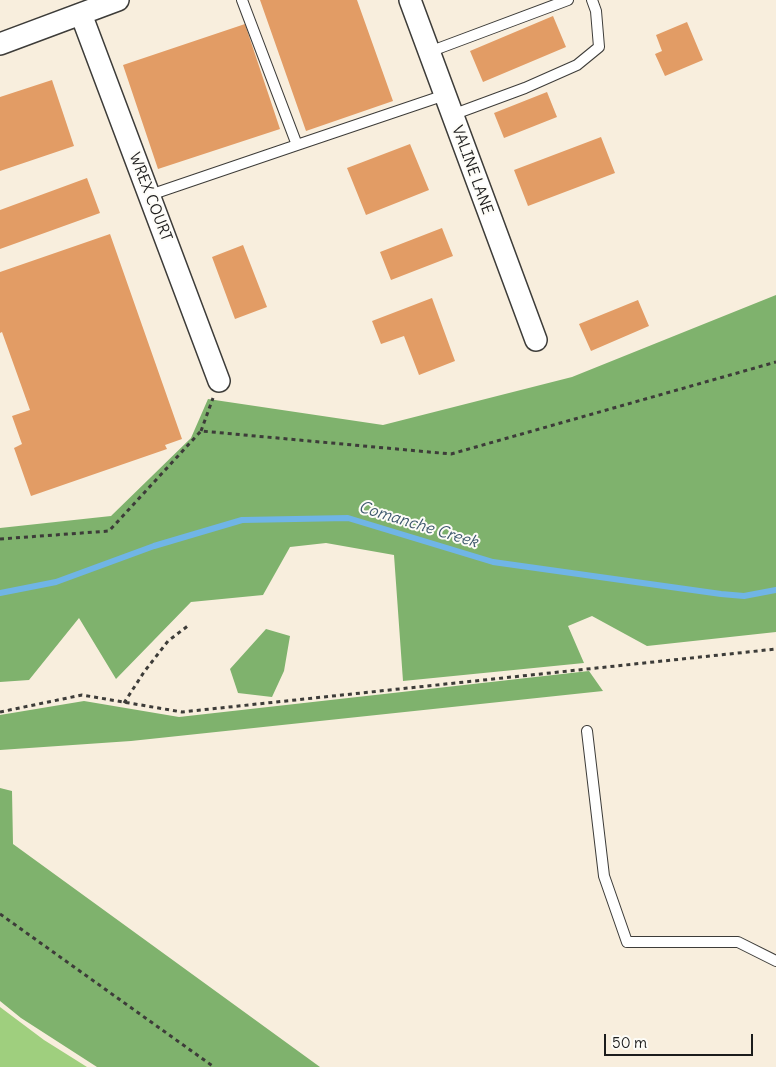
<!DOCTYPE html>
<style>
body{margin:0}
#map{position:relative;width:776px;height:1067px;overflow:hidden;background:#f8eedd;font-family:Delius,sans-serif}
canvas{display:block}
.scale{position:absolute;left:604px;top:1034px;width:149px;height:22px;box-sizing:border-box;border:2px solid #1c1c1c;border-top:0;padding-left:6px;font-size:15px;line-height:18px;white-space:nowrap;color:#1c1c1c;-webkit-text-stroke:4px #fdfcf7;paint-order:stroke}
</style>
<div id="map">
<canvas width="776" height="1067"></canvas>
<div class="scale">50 m</div>
</div>
<script>
const ctx = document.querySelector('canvas').getContext('2d');
ctx.lineJoin = 'round';
function fill(path, color) { ctx.fillStyle = color; ctx.fill(path, 'evenodd'); }
const poly = rows => new Path2D(rows.map(r => 'M' + r).join(''));
function strokePath(path, color, width, dash) { ctx.strokeStyle = color; ctx.lineWidth = width; ctx.lineCap = dash ? 'butt' : 'round'; ctx.setLineDash(dash || []); ctx.stroke(path); }
function drawText(font, color, halo, rows, align = 'center') {
  ctx.font = font + ' Delius,sans-serif'; ctx.lineWidth = 4; ctx.setLineDash([]); ctx.textBaseline = 'middle'; ctx.strokeStyle = halo; ctx.fillStyle = color; for (const [text, x, y, turn = 0] of rows) {
    ctx.save(); ctx.translate(x, y); ctx.rotate((+turn || 0) * Math.PI / 180); ctx.textAlign = isNaN(turn) ? turn : align; if (halo) ctx.strokeText(text, 0, 0); ctx.fillText(text, 0, 0); ctx.restore();
  }
}
const green = poly([
 [0,1007,44,1040,87,1067,0,1067]
]);
const forest = poly([
 [776,295,776,632,647,646,592,616,568,626,584,663,403,681,394,555,326,543,290,547,263,595,191,602,116,679,79,618,29,680,0,682,0,528,111,516,191,438,208,399,383,425,572,377],
 [266,629,290,636,284,671,272,697,238,693,230,669],
 [589,671,603,691,131,741,0,750,0,715,84,701,179,717],
 [0,788,12,791,13,844,320,1067,97,1067,21,1018,0,1001]
]);
const stream = poly([
 [0,593,56,582,154,546,242,520,348,518,493,562,721,594,744,596,776,590]
]);
const building = poly([
 [260,0,357,0,393,101,306,131],
 [553,16,566,47,483,82,470,51],
 [687,22,703,60,665,76,655,54,662,51,656,35],
 [245,24,280,129,158,169,123,65],
 [52,80,74,146,0,171,0,97],
 [547,92,557,117,504,138,494,113],
 [601,137,615,173,528,206,514,170],
 [410,144,429,190,366,215,347,168],
 [87,178,100,213,0,249,0,210],
 [442,228,453,256,391,280,380,252],
 [110,234,182,439,165,445,167,449,31,496,14,448,22,444,12,416,30,410,2,332,0,333,0,272],
 [243,245,267,307,235,319,212,257],
 [432,298,455,361,419,375,404,336,381,344,372,321],
 [638,300,649,326,591,351,579,324]
]);
const path = poly([
 [201,431,213,398],
 [0,539,109,531,201,431,451,454,776,362],
 [124,703,144,672,168,641,189,625],
 [0,712,82,695,182,712,776,649],
 [0,914,214,1067]
]);
const service = poly([
 [242,0,297,145,445,95],
 [429,52,568,0],
 [452,115,525,88,577,65,599,47,596,11,592,0],
 [150,195,297,145],
 [587,731,604,876,627,942,738,942,776,961]
]);
const minor = poly([
 [410,0,536,340],
 [81,14,219,381],
 [0,44,118,0]
]);
const streetNames = [
 ["VALINE LANE",472,170,70],
 ["WREX COURT",150,197,69]
];
const waterNames = [
 ["Comanche Creek",418,525,17]
];
fill(green, '#9fcf7e');
fill(forest, '#7fb26d');
strokePath(stream, '#70b5e6', 6);
fill(building, '#e29c65');
strokePath(service, '#3d3c39', 12);
strokePath(minor, '#3d3c39', 24);
strokePath(path, '#3d3c39', 3, [4, 4]);
strokePath(service, '#fff', 10);
strokePath(minor, '#fff', 21);
drawText('15px', '#1c1c1c', '#fdfcf7', streetNames);
drawText('italic 16px', '#3e596d', '#fdfcf7', waterNames);
</script>
